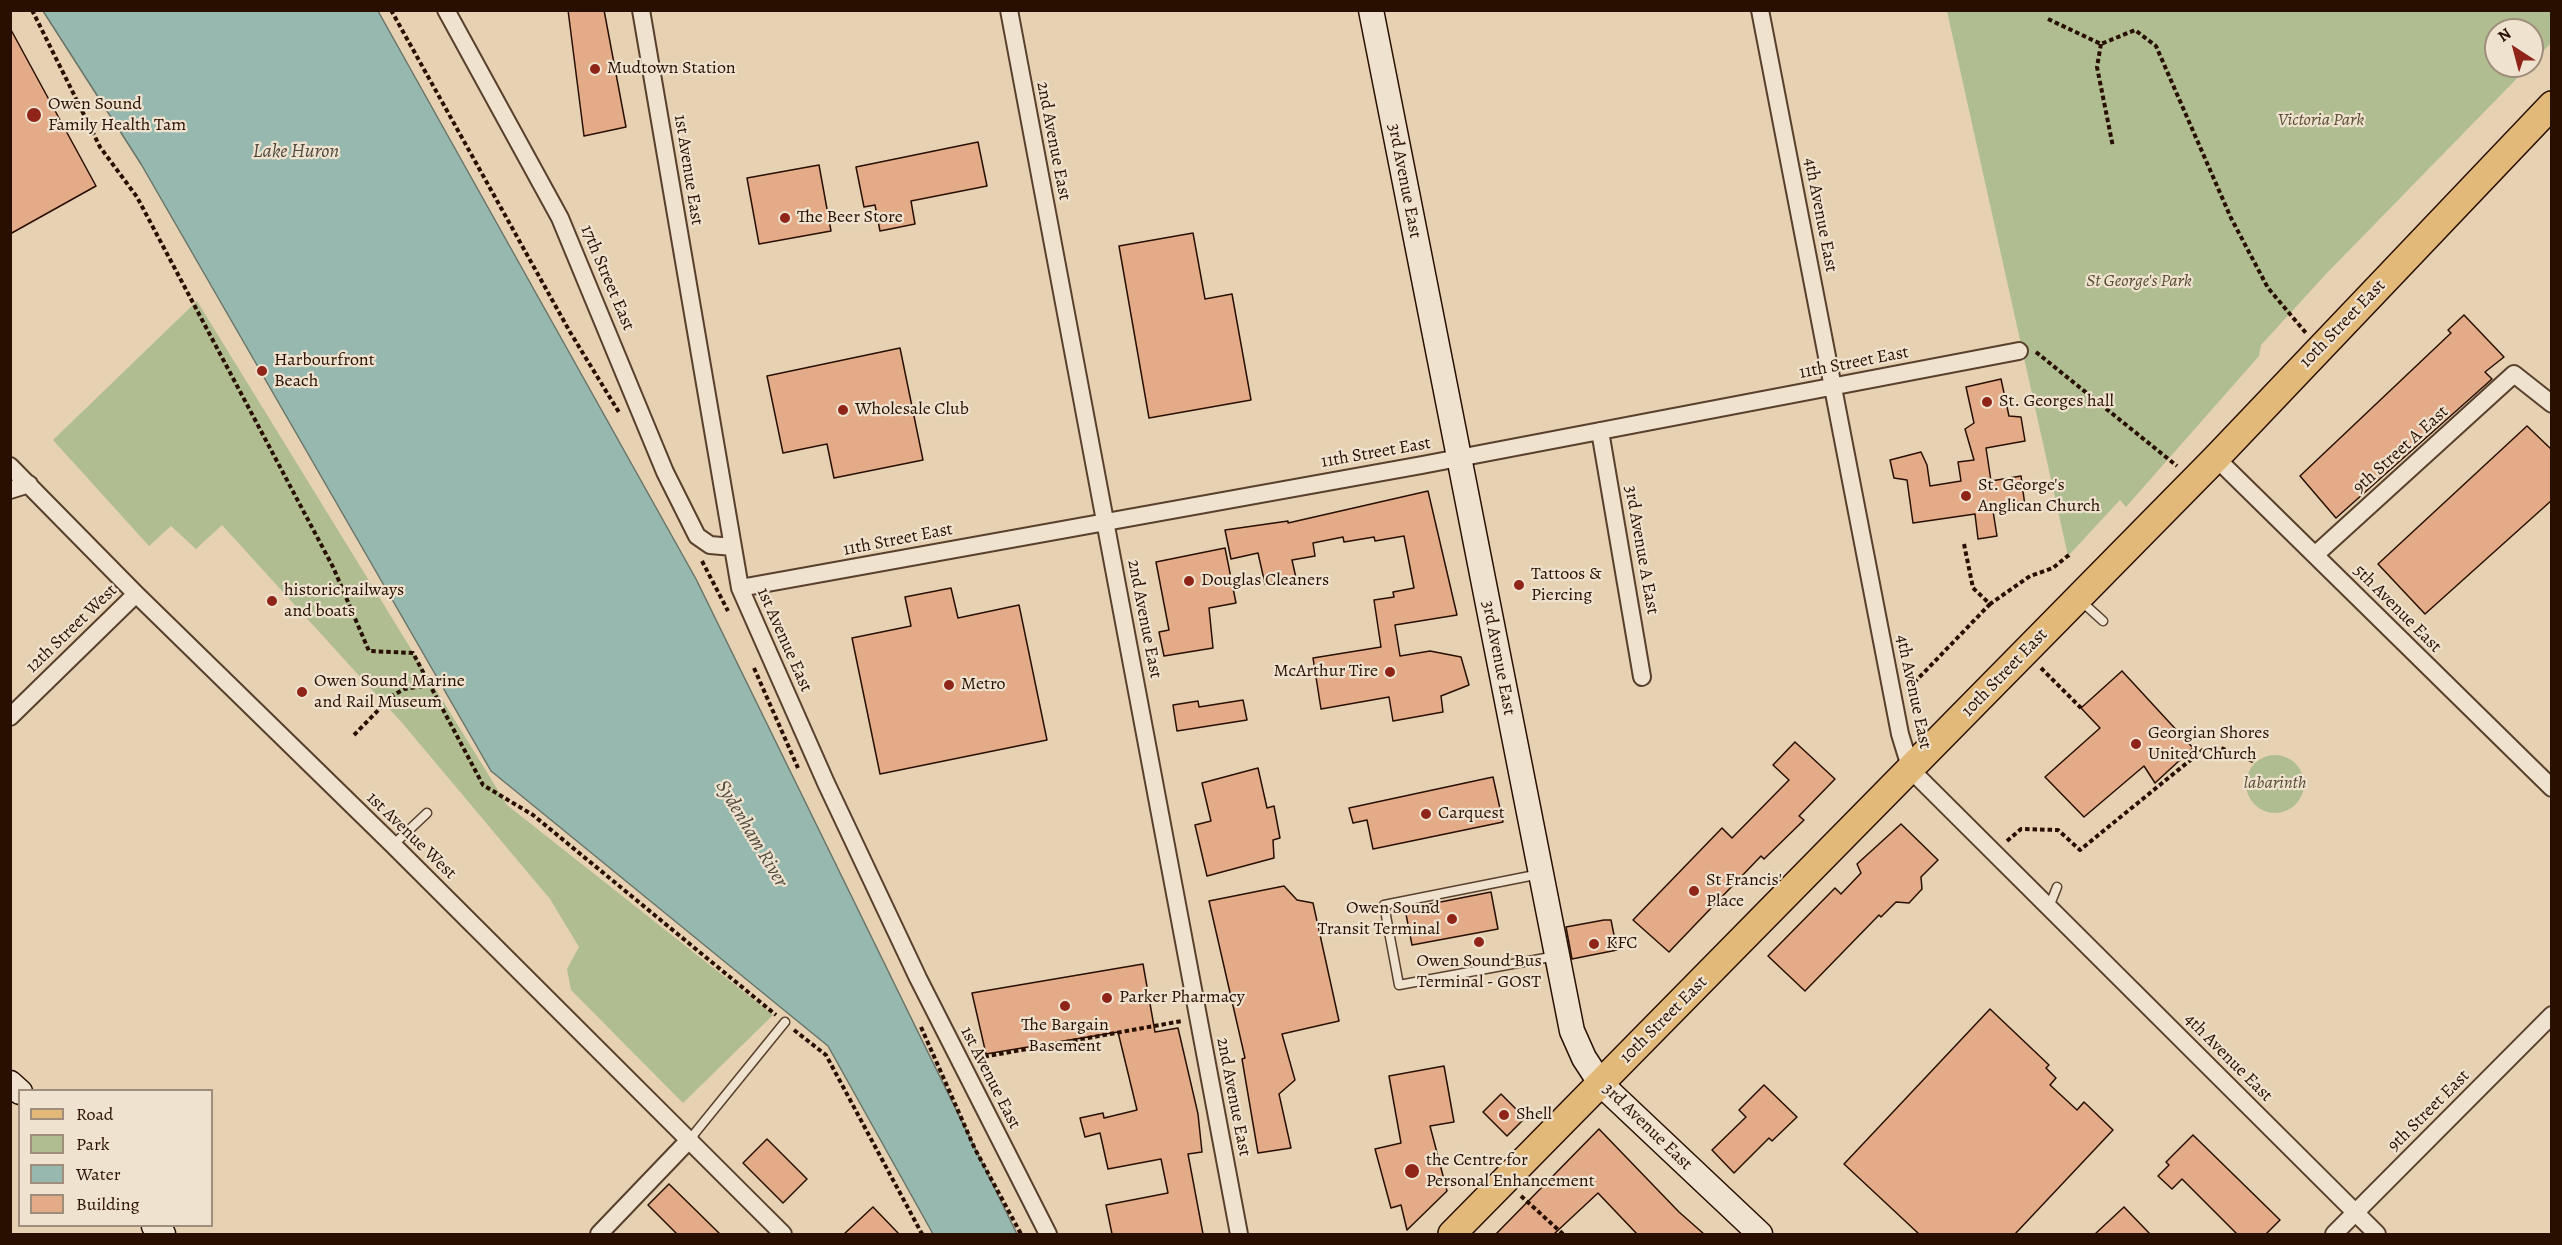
<!DOCTYPE html>
<style>
body{margin:0}
#map{position:relative;width:2562px;height:1245px;overflow:hidden;background:#e6d2b3;font-family:Alegreya,serif}
canvas{display:block}
.frame{position:absolute;inset:0;border:12px solid #290f00;pointer-events:none}
.legend{position:absolute;left:18px;top:1089px;width:195px;height:138px;box-sizing:border-box;background:#efe2ce;border:2px solid #a08e7c;margin:0;padding:8px 10px;list-style:none;font-size:18px;color:#290f00}
.legend li{display:flex;align-items:center;gap:12px;height:30px}
.legend b{width:30px;border:2px solid #a08e7c}
.north{position:absolute;left:2484px;top:18px;width:60px;height:60px;box-sizing:border-box;background:#efe2ce;border:2px solid #a08e7c;border-radius:50%;rotate:324deg;font-size:16px;font-weight:700;line-height:24px;text-align:center;color:#290f00}
.north::after{content:'';display:block;margin:auto;width:21px;height:27px;background:#8f2418;clip-path:polygon(50% 0,100% 100%,50% 72%,0 100%)}
</style>
<div id="map">
<canvas width="2562" height="1245"></canvas>
<div class="frame"></div>
<ul class="legend">
<li><b style="height:8px;background:#e3b97a"></b>Road</li>
<li><b style="height:16px;background:#afbd91"></b>Park</li>
<li><b style="height:16px;background:#96b8ae"></b>Water</li>
<li><b style="height:16px;background:#e4ab89"></b>Building</li>
</ul>
<div class="north">N</div>
</div>
<script>
const ctx = document.querySelector('canvas').getContext('2d');
ctx.lineJoin = 'round';
function fill(path, color) { ctx.fillStyle = color; ctx.fill(path, 'evenodd'); }
const poly = rows => new Path2D(rows.map(r => 'M' + r).join(''));
function strokePath(path, color, width, dash) { ctx.strokeStyle = color; ctx.lineWidth = width; ctx.lineCap = dash ? 'butt' : 'round'; ctx.setLineDash(dash || []); ctx.stroke(path); }
function drawText(font, color, halo, rows, align = 'center') {
  ctx.font = font + ' Alegreya,serif'; ctx.lineWidth = 4.5; ctx.setLineDash([]); ctx.textBaseline = 'middle'; ctx.strokeStyle = halo; ctx.fillStyle = color; for (const [text, x, y, turn = 0] of rows) {
    ctx.save(); ctx.translate(x, y); ctx.rotate((+turn || 0) * Math.PI / 180); ctx.textAlign = isNaN(turn) ? turn : align; if (halo) ctx.strokeText(text, 0, 0); ctx.fillText(text, 0, 0); ctx.restore();
  }
}
const green = poly([
 [1947,11,2551,11,2551,43,2532,63,2532,30,2496,30,2496,66,2529,66,2327,273,2261,345,2259,356,2126,507,2120,500,2068,556],
 [197,301,507,805,773,1015,683,1103,571,990,567,969,579,947,550,899,403,724,222,525,196,549,171,526,149,546,53,440],
 '2246 784a29 29 0 1 1 58 0a29 29 0 1 1-58 0Z'
]);
const water = poly([
 [43,11,378,11,696,579,1017,1234,933,1234,828,1046,491,771,141,164,43,11]
]);
const building = poly([
 [568,10,604,10,626,127,584,136,568,10],
 [10,28,96,186,10,234,10,28],
 [978,142,987,186,911,201,915,224,880,231,875,205,864,207,856,167,978,142],
 [819,165,831,231,759,244,747,178,819,165],
 [1193,233,1205,299,1232,294,1251,400,1149,418,1119,246,1193,233],
 [2464,315,2504,357,2485,372,2492,379,2336,518,2300,476,2451,333,2448,330,2464,315],
 [900,348,923,460,834,478,827,444,783,453,767,376,900,348],
 [2001,379,2009,416,2021,417,2025,441,1986,448,1991,481,2021,476,2025,506,1993,511,1997,536,1978,539,1975,514,1913,523,1907,480,1894,478,1890,460,1921,452,1927,465,1930,486,1961,481,1958,462,1974,460,1965,429,1974,423,1966,387,2001,379],
 [2527,426,2552,450,2552,500,2425,614,2378,564,2527,426],
 [1428,491,1457,615,1395,625,1400,656,1430,651,1461,657,1469,685,1441,696,1443,712,1393,721,1389,697,1321,709,1313,658,1381,647,1374,600,1394,597,1393,592,1414,588,1404,536,1375,541,1374,537,1344,542,1343,537,1313,543,1315,556,1292,560,1296,578,1265,584,1258,553,1231,559,1225,530,1288,521,1288,523,1428,491],
 [1225,548,1236,603,1209,608,1213,648,1164,656,1159,632,1169,630,1156,562,1225,548],
 [951,588,958,618,1019,605,1047,740,880,774,852,638,911,626,905,597,951,588],
 [2122,671,2193,748,2155,783,2144,766,2084,817,2045,777,2100,728,2081,708,2122,671],
 [1243,700,1247,720,1177,731,1173,705,1198,701,1199,707,1243,700],
 [1795,742,1835,779,1799,816,1804,820,1764,859,1761,856,1669,952,1633,920,1722,828,1732,838,1789,780,1773,765,1795,742],
 [1258,768,1267,808,1274,806,1280,838,1273,840,1274,858,1207,876,1195,825,1211,821,1202,783,1258,768],
 [1493,777,1503,822,1373,849,1367,820,1353,823,1349,808,1493,777],
 [1901,824,1938,860,1921,877,1922,889,1909,903,1896,902,1881,917,1879,915,1805,991,1768,956,1835,888,1841,894,1861,873,1857,864,1901,824],
 [1284,886,1297,900,1313,903,1339,1021,1282,1034,1295,1080,1279,1094,1291,1148,1258,1153,1242,1059,1245,1058,1209,901,1284,886],
 [1491,892,1498,929,1412,945,1405,909,1491,892],
 [1604,920,1611,920,1617,950,1572,959,1566,927,1604,920],
 [1143,964,1155,1032,1178,1028,1198,1114,1202,1152,1188,1154,1203,1234,1112,1234,1106,1205,1168,1193,1161,1159,1108,1169,1100,1133,1085,1137,1080,1118,1103,1113,1104,1118,1137,1110,1118,1032,986,1054,972,993,1143,964],
 [1990,1009,2049,1065,2046,1068,2056,1078,2050,1085,2077,1110,2084,1102,2113,1130,2015,1234,1919,1234,1844,1164,1990,1009],
 [1444,1066,1454,1122,1430,1126,1447,1191,1407,1230,1401,1205,1391,1208,1375,1149,1401,1143,1389,1076,1444,1066],
 [1764,1085,1797,1117,1772,1141,1769,1138,1734,1173,1712,1150,1746,1117,1739,1110,1764,1085],
 [1501,1094,1525,1118,1507,1136,1483,1112,1501,1094],
 [1599,1129,1679,1212,1704,1234,1637,1234,1598,1193,1554,1234,1496,1234,1599,1129],
 [2193,1135,2280,1220,2266,1234,2237,1234,2182,1179,2172,1189,2158,1176,2169,1165,2166,1162,2193,1135],
 [767,1139,807,1179,783,1203,743,1163,767,1139],
 [669,1184,720,1234,677,1234,648,1205,669,1184],
 [873,1207,899,1234,844,1234,873,1207],
 [2124,1207,2150,1234,2095,1234,2124,1207]
]);
const path = poly([
 [32,10,100,147,137,197,333,567,369,651,413,653,483,785,533,815,776,1015],
 [391,10,570,332,620,414],
 [2048,19,2101,44,2135,30,2156,46,2231,218,2268,288,2306,333],
 [2101,44,2097,67,2113,147],
 [2036,352,2177,466],
 [1964,544,1973,588,1990,604,2030,576,2053,568,2070,554,2068,556],
 [702,561,728,611],
 [754,668,798,768],
 [2041,668,2081,708],
 [1909,688,1990,604],
 [354,735,392,696,404,689,430,685],
 [2007,841,2021,829,2058,830,2080,850,2204,749,2221,748,2255,762],
 [921,1027,975,1149,1021,1234],
 [794,1030,826,1055,922,1234],
 [977,1058,1182,1021],
 [1521,1196,1563,1234]
]);
const service = poly([
 [2081,601,2103,621],
 [393,845,427,813],
 [1540,874,1384,905,1399,985,1556,956],
 [2049,907,2057,887],
 [690,1139,785,1022]
]);
const minor = poly([
 [446,10,560,218,665,472,697,536,710,545,733,547],
 [641,10,740,588,826,783,918,978,1048,1234],
 [1009,10,1239,1234],
 [1760,10,1900,734,1911,770,2377,1234],
 [1600,431,1642,677],
 [2216,458,2552,788],
 [10,466,136,594,393,845,783,1234],
 [10,490,29,484],
 [2315,555,2514,374,2552,404],
 [740,588,1422,465,2019,351],
 [10,717,136,594],
 [599,1234,690,1139],
 [2334,1234,2552,1015]
]);
const secondary = poly([
 [1371,10,1572,1031,1584,1058,1601,1084,1760,1234],
 [10,1083,20,1092],
 [154,1226,163,1234]
]);
const primary = poly([
 [1452,1234,2216,458,2552,105]
]);
const markers = [
 [595,69,6,"#8f2418"],
 [34,115,8,"#8f2418"],
 [785,218,6,"#8f2418"],
 [262,371,6,"#8f2418"],
 [1987,402,6,"#8f2418"],
 [843,410,6,"#8f2418"],
 [1966,496,6,"#8f2418"],
 [1189,581,6,"#8f2418"],
 [1519,585,6,"#8f2418"],
 [272,601,6,"#8f2418"],
 [1390,672,6,"#8f2418"],
 [949,685,6,"#8f2418"],
 [302,692,6,"#8f2418"],
 [2136,744,6,"#8f2418"],
 [1426,814,6,"#8f2418"],
 [1694,891,6,"#8f2418"],
 [1452,919,6,"#8f2418"],
 [1479,942,6,"#8f2418"],
 [1594,944,6,"#8f2418"],
 [1107,998,6,"#8f2418"],
 [1065,1006,6,"#8f2418"],
 [1504,1115,6,"#8f2418"],
 [1412,1171,8,"#8f2418"]
];
const poiNames = [
 ["Mudtown Station",607,69],
 ["Owen Sound",48,105],
 ["Family Health Tam",48,126],
 ["The Beer Store",797,218],
 ["Harbourfront",274,361],
 ["Beach",274,382],
 ["St. Georges hall",1999,402],
 ["Wholesale Club",855,410],
 ["St. George's",1978,486],
 ["Anglican Church",1978,507],
 ["Tattoos &",1531,575],
 ["Piercing",1531,596],
 ["Douglas Cleaners",1201,581],
 ["historic railways",284,591],
 ["and boats",284,612],
 ["McArthur Tire",1378,672,"right"],
 ["Owen Sound Marine",314,682],
 ["and Rail Museum",314,703],
 ["Metro",961,685],
 ["Georgian Shores",2148,734],
 ["United Church",2148,755],
 ["Carquest",1438,814],
 ["St Francis'",1706,881],
 ["Place",1706,902],
 ["Owen Sound",1440,909,"right"],
 ["Transit Terminal",1440,930,"right"],
 ["KFC",1606,944],
 ["Owen Sound Bus",1479,962,"center"],
 ["Terminal - GOST",1479,983,"center"],
 ["Parker Pharmacy",1119,998],
 ["The Bargain",1065,1026,"center"],
 ["Basement",1065,1047,"center"],
 ["Shell",1516,1115],
 ["the Centre for",1426,1161],
 ["Personal Enhancement",1426,1182]
];
const parkNames = [
 ["Victoria Park",2321,121],
 ["St George's Park",2139,282],
 ["labarinth",2275,784]
];
const streetNames = [
 ["2nd Avenue East",1053,141,79],
 ["1st Avenue East",688,170,81],
 ["3rd Avenue East",1404,181,79],
 ["4th Avenue East",1820,215,79],
 ["17th Street East",607,278,67],
 ["10th Street East",2343,324,-46],
 ["11th Street East",1854,363,-11],
 ["9th Street A East",2401,450,-42],
 ["11th Street East",1376,453,-10],
 ["11th Street East",898,540,-11],
 ["3rd Avenue A East",1641,550,80],
 ["5th Avenue East",2397,609,45],
 ["2nd Avenue East",1144,619,79],
 ["12th Street West",72,629,-44],
 ["1st Avenue East",784,640,66],
 ["3rd Avenue East",1498,658,79],
 ["10th Street East",2005,673,-46],
 ["4th Avenue East",1913,692,78],
 ["1st Avenue West",411,836,44],
 ["10th Street East",1664,1020,-45],
 ["4th Avenue East",2228,1058,45],
 ["1st Avenue East",990,1078,63],
 ["2nd Avenue East",1233,1097,79],
 ["9th Street East",2429,1111,-45],
 ["3rd Avenue East",1647,1127,44]
];
const waterNames = [
 ["Lake Huron",296,152],
 ["Sydenham River",751,834,59]
];
fill(green, '#afbd91');
fill(water, '#96b8ae');
strokePath(water, '#6a7468', 1.5);
fill(building, '#e4ab89');
strokePath(building, '#290f00', 1.5);
strokePath(service, '#58402d', 11);
strokePath(minor, '#58402d', 20);
strokePath(secondary, '#290f00', 27);
strokePath(primary, '#290f00', 30);
strokePath(path, '#290f00', 4, [4.5, 3]);
strokePath(service, '#efe2ce', 8);
strokePath(minor, '#efe2ce', 16);
strokePath(secondary, '#efe2ce', 24);
strokePath(primary, '#e3b97a', 27);
for (const [x, y, r, color] of markers) { const dot = new Path2D(); dot.arc(x, y, r, 0, 2 * Math.PI); ctx.fillStyle = color; ctx.fill(dot); strokePath(dot, '#efe2ce', 2); }
drawText('18px', '#290f00', '#efe2ce', poiNames, 'left');
drawText('italic 18px', '#584c33', '#efe2ce', parkNames);
drawText('18px', '#290f00', '#efe2ce', streetNames);
drawText('italic 20px', '#4f4a3d', '#efe2ce', waterNames);
</script>
